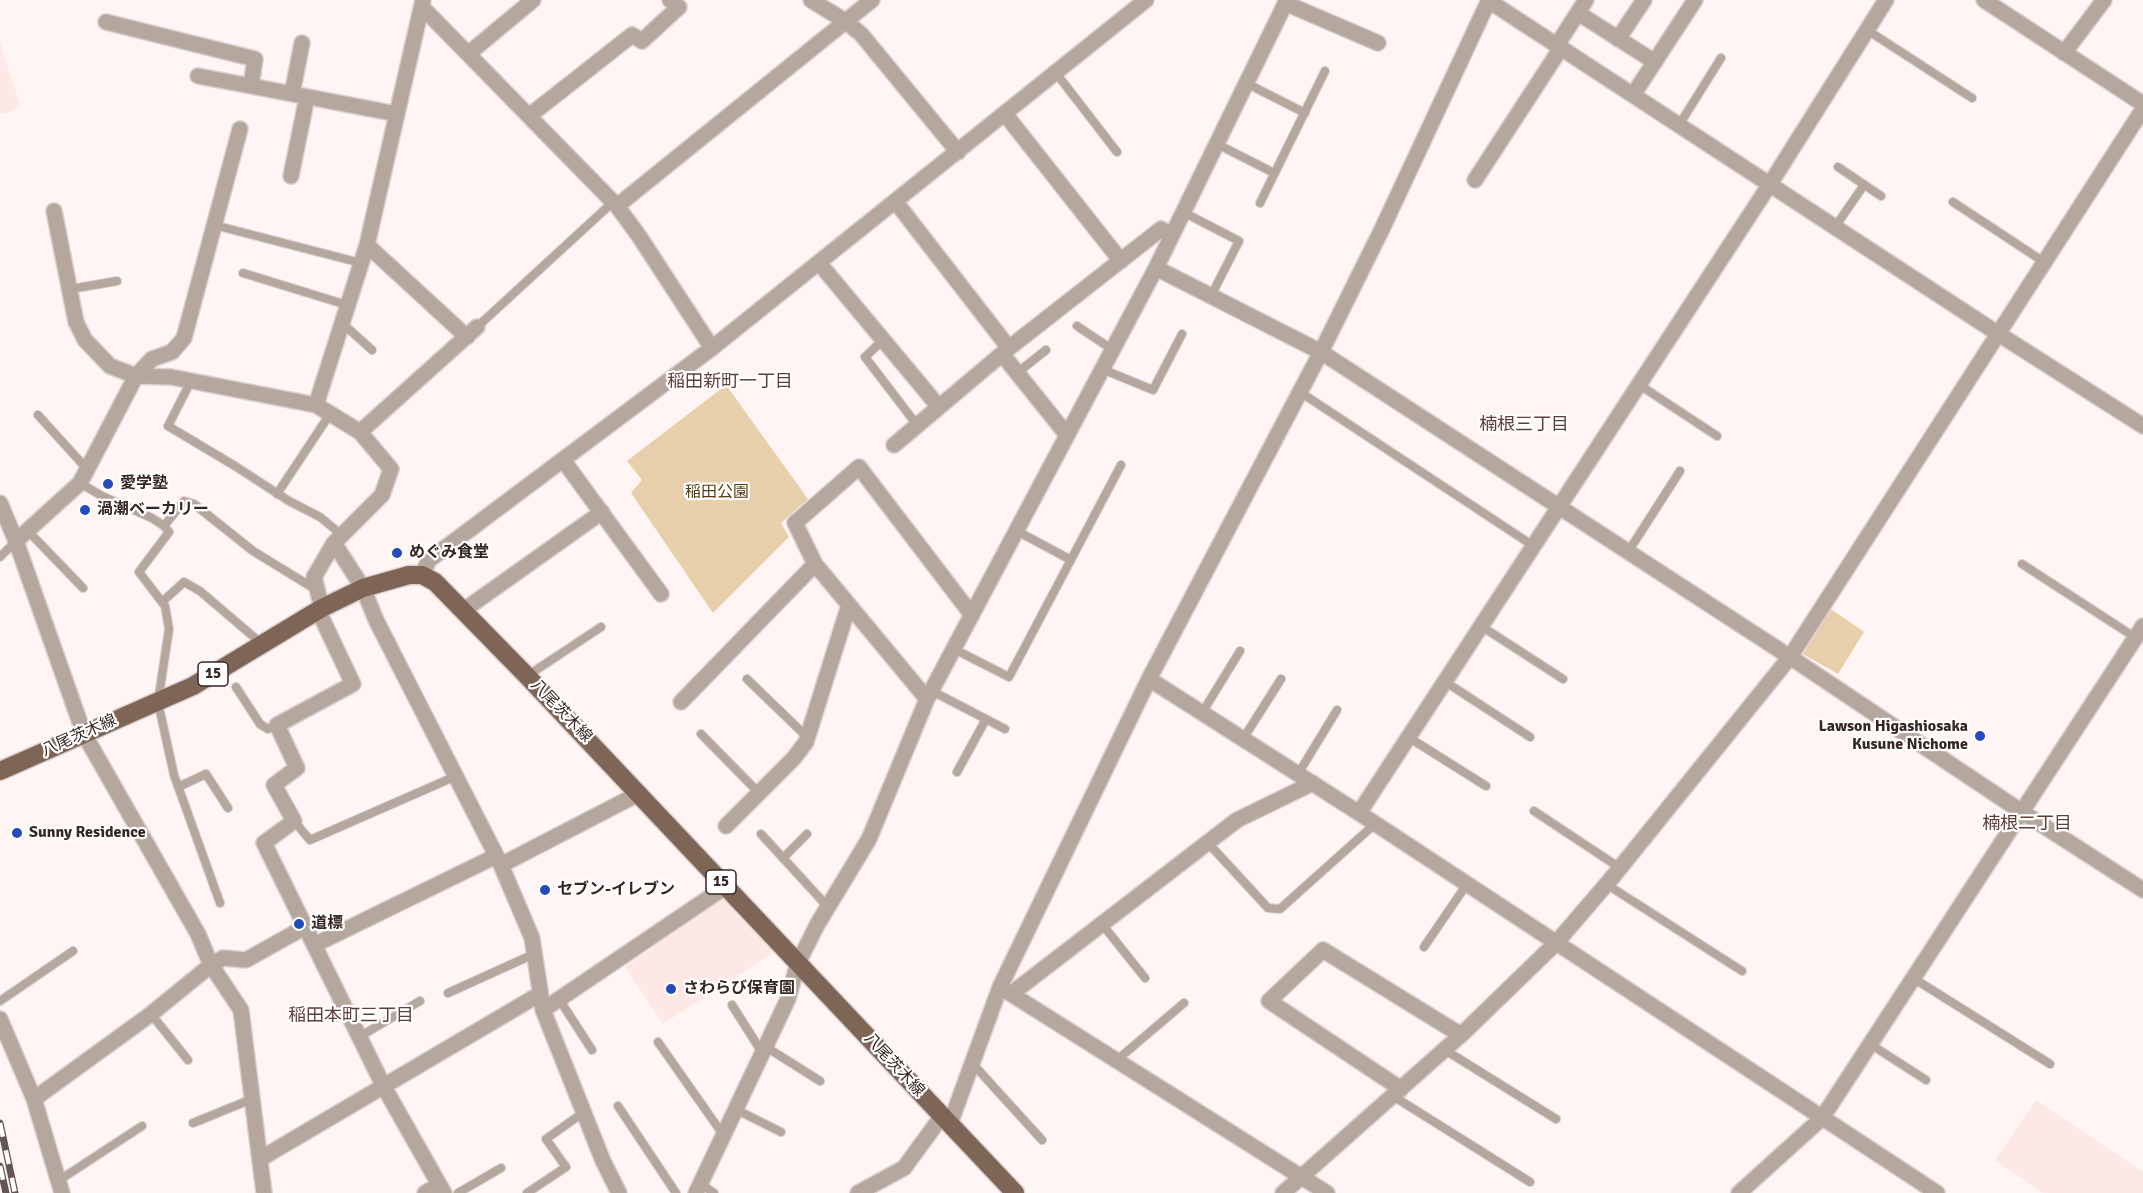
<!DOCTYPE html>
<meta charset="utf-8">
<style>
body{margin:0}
canvas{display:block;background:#fef5f4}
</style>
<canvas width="2143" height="1193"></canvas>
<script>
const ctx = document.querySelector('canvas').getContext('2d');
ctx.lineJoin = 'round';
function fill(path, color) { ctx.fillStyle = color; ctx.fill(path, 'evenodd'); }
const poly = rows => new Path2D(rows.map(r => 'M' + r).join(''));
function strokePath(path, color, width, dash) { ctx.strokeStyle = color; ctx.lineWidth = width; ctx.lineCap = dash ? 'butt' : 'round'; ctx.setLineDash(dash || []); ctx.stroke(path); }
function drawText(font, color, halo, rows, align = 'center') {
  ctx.font = font + ' Signika,"Noto Sans JP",sans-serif'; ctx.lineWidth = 4.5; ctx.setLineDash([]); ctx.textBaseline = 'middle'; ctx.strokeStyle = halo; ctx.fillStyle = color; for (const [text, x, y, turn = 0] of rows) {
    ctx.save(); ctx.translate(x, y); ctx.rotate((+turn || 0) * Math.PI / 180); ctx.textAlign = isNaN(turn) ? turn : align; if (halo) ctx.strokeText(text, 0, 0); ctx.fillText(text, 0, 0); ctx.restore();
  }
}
const built = poly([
 [0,43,20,104,13,111,0,114],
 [723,899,774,952,663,1024,625,967],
 [2036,1100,2143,1172,2143,1193,2043,1193,1995,1160]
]);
const green = poly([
 [726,385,808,499,781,523,789,537,713,613,631,493,642,480,627,461],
 [1831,609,1864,632,1838,674,1803,654]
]);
const lane = poly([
 [1867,30,1972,98],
 [1056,73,1117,152],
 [1246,83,1305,113],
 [1679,125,1721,58],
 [1217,144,1274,173],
 [1838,167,1881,196],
 [1953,202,2044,262],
 [1260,203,1325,71],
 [1183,212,1239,241,1211,296],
 [214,225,361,263],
 [1835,227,1864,185],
 [243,273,347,305],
 [71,289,117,281],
 [342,323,372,350],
 [1077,326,1113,350],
 [477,327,613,202],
 [883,340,865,357,917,425],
 [1102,369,1153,390,1182,334],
 [1017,373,1046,350],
 [191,381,168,426,235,466,289,501,320,517,342,535],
 [1638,384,1717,436],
 [1300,392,1532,545],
 [38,415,87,469],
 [80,483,102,496,152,518,164,526,169,532,139,572,165,606,169,629,158,702,174,775,220,903],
 [277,494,330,414],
 [164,526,184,501,194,504,253,551,315,589],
 [28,531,83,588],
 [1017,531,1071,560],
 [1628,552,1680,471],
 [0,557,16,541],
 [2022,564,2136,638],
 [162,602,184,582,200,591,262,644],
 [1481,626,1563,679],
 [954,649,1009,677,1121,465],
 [527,676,601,627],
 [747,679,807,737],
 [1444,681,1530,737],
 [236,687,260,724,268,729,277,725],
 [932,691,1005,729],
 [1202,713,1240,651],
 [701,734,759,793],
 [1408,737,1486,786],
 [1243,739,1281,679],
 [957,772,986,719],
 [1298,774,1337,710],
 [178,787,206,774,228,808],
 [1534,811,1620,868],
 [294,821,310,840,456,776],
 [761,834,828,907],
 [1208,843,1268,908,1280,909,1376,823],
 [783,858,807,834],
 [1606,884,1742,971],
 [1102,924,1145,978],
 [1424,947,1467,884],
 [1913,978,2050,1064],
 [448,993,534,954],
 [559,999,592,1050],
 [0,1001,73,951],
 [732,1005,763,1054],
 [151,1014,188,1060],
 [359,1037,420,1001],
 [658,1042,724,1136],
 [1870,1044,1926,1080],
 [766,1047,820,1081],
 [1445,1050,1556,1119],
 [1117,1060,1184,1003],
 [972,1063,1042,1140],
 [1393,1096,1530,1182],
 [618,1106,676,1193],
 [737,1110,781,1132],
 [193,1123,252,1099],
 [58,1181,142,1126],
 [701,1184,714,1193],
 [458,1193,501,1168],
 [527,1193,566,1167,546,1139,584,1112]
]);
const street = poly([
 [811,0,845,21,861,34,958,152],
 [1984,0,2143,104],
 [1489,1,1997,333,2143,426],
 [1285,3,1378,43],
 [422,7,617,206,639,236,712,348],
 [1578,13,1655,62],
 [106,22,255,59,251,86,397,114],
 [1618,39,1644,0],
 [1557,45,1586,0],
 [2064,53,2104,0],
 [468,54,533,0],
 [198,76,251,86],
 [292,94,302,43],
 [1633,95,1695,0],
 [1005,114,1121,261],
 [529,116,632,35,642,41,679,7,670,0],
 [291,176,307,97],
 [1475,180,1561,48],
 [895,201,1009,348],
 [617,206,872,0],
 [54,211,76,322,85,340,110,366,136,376,171,377,316,405,360,432,391,469,382,495,334,543,363,588,376,620,501,865,532,938,543,1010,603,1161,619,1193],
 [367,245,467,337],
 [819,263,939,407],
 [1156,268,1321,352,1790,657,2022,812,2143,890],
 [1002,354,1067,435],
 [316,405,367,245,423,0],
 [360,432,477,327],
 [894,445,1009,348,1161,229,1172,235],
 [563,460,661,594],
 [0,503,16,541,84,734,198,934,211,965,241,1010,264,1193],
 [16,541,80,483,136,376,152,359,172,352,184,338,240,129],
 [422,575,429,560,712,348,1146,0],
 [322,608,314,577,334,543],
 [318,610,353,684,277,725,297,768,274,785,294,821,264,843,384,1087,444,1193],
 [464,610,602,512],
 [1149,679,1359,813,1937,1193],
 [927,699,815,564,795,523,859,467,972,615],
 [681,702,815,564],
 [1359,813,1770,184,1886,0],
 [726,826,794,758,806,742,849,605],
 [501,865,638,794],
 [314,945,496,856],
 [1000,987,1327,1193],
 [1011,994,1237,820,1313,783],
 [543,1010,725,887],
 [0,1019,34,1099,62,1193],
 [1401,1089,1269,1001,1323,950,1461,1035],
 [34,1099,151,1014,211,965,223,958,246,960,305,927],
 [950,1124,1000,987,1149,679,1321,352,1382,229,1489,0],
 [260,1159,540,994],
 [425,1193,439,1185],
 [696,1193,788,999,798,963,817,925,869,839,927,699,1156,268,1287,0],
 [858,1193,904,1168,942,1116],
 [1283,1193,1461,1035,1556,943,1611,879,1790,657,2143,109],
 [1739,1193,1822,1118,2143,626]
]);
const primary = poly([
 [0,771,193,686,322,608,363,588,409,575,422,575,435,582,527,676,1015,1193]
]);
const rail = poly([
 [0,1123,15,1193],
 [0,1166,6,1193]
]);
const markers = [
 [108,484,6,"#234bba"],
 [85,510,6,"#234bba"],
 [397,553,6,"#234bba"],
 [1980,736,6,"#234bba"],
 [17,833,6,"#234bba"],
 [545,890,6,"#234bba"],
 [299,924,6,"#234bba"],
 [671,989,6,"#234bba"]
];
const shields = [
 [213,674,30],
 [721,882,30]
];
const shieldNames = [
 ["15",213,674],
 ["15",721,882]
];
const poiNames = [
 ["愛学塾",120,484],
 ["渦潮ベーカリー",97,510],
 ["めぐみ食堂",409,553],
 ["Lawson Higashiosaka",1968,727,"right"],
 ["Kusune Nichome",1968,745,"right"],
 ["Sunny Residence",29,833],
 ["セブン-イレブン",557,890],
 ["道標",311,924],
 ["さわらび保育園",683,989]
];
const parkNames = [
 ["稲田公園",717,493]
];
const streetNames = [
 ["八尾茨木線",561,711,46],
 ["八尾茨木線",79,736,-24],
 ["八尾茨木線",894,1065,47]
];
const neighbourhoodNames = [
 ["稲田新町一丁目",730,382],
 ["楠根三丁目",1524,425],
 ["楠根二丁目",2027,824],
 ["稲田本町三丁目",351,1016]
];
fill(built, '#fde8e5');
fill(green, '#e8cfab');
strokePath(lane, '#dad0cf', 10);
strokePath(street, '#dad0cf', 18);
strokePath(primary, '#dad0cf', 21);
strokePath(lane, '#b6a79e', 8);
strokePath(street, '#b6a79e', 15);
strokePath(primary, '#7e6556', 18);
strokePath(rail, '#645655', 7);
strokePath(rail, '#fff', 4.5, [14]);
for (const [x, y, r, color] of markers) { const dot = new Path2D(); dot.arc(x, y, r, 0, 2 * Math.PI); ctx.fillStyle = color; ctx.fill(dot); strokePath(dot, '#fff', 2); }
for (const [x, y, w] of shields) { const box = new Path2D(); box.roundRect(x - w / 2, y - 12, w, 24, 4.5); ctx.fillStyle = '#fff'; ctx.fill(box); strokePath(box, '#362725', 1.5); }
drawText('bold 15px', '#362725', null, shieldNames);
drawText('bold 16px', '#362725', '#fff', poiNames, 'left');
drawText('16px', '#553c0d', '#fff', parkNames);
drawText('16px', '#362725', '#fff', streetNames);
drawText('18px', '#5f3e39', '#fff', neighbourhoodNames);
</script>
